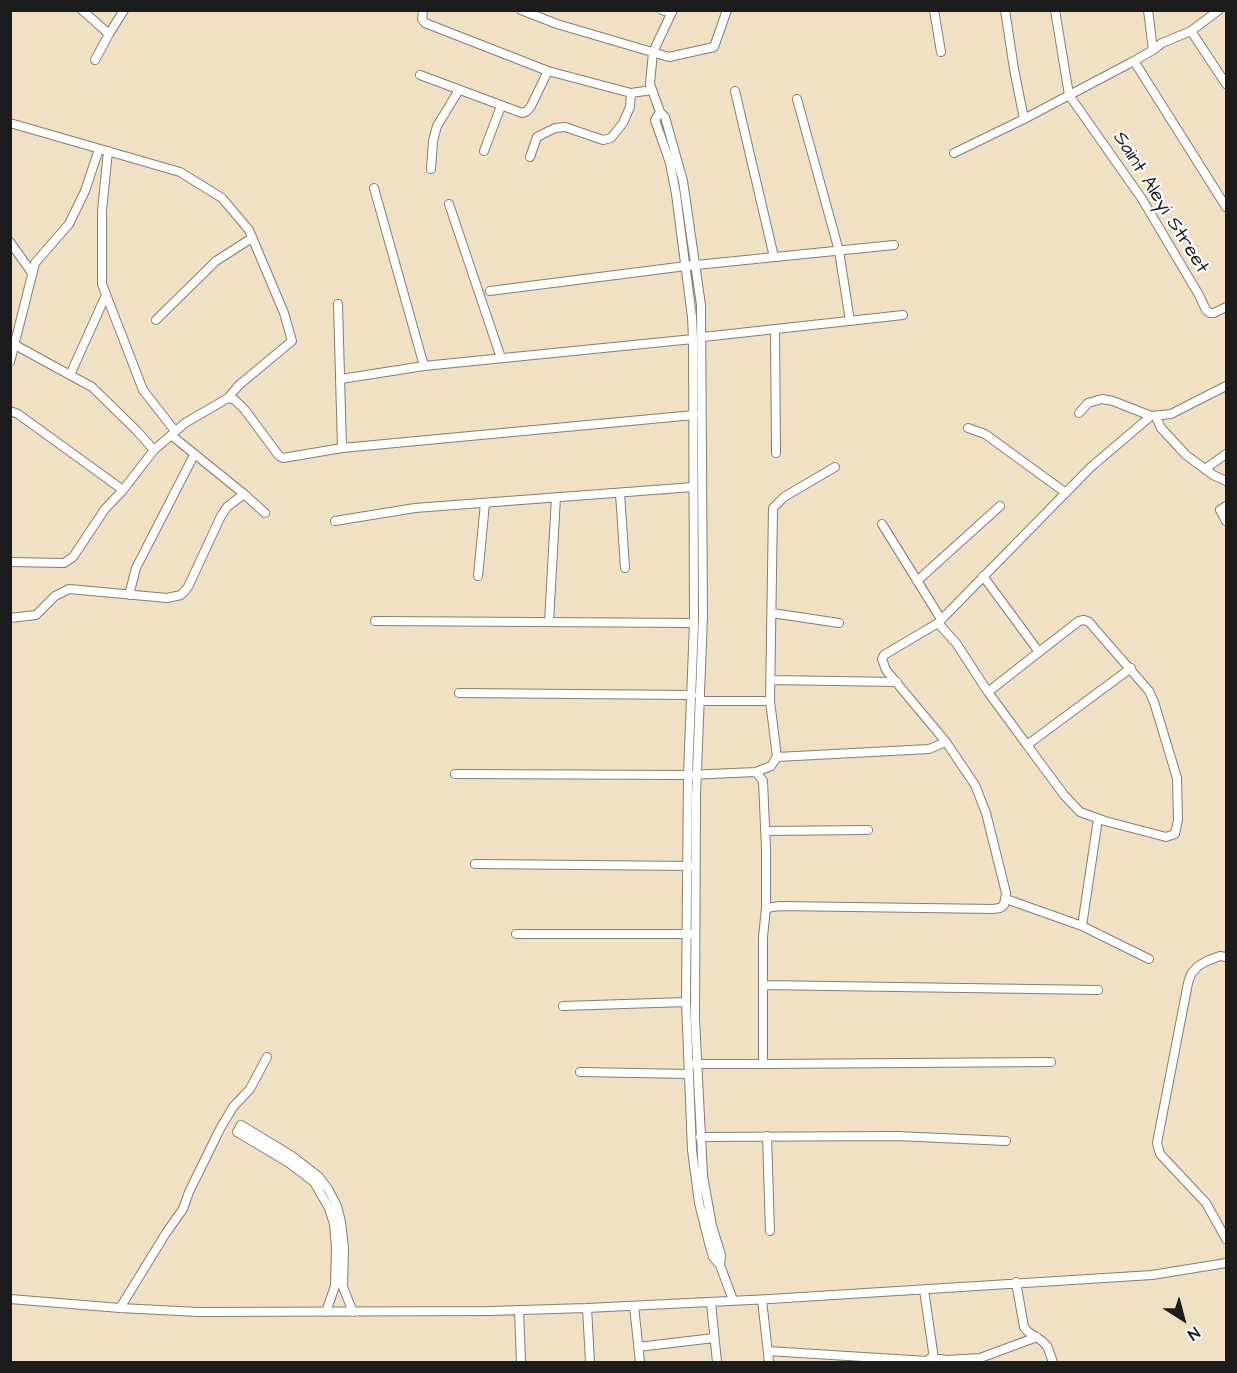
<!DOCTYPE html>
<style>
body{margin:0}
#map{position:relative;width:1237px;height:1373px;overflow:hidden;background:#f1e1c4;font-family:"Architects Daughter",sans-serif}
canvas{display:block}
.frame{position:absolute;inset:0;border:12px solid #1c1c1c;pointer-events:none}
.north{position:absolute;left:1153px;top:1289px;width:60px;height:60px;-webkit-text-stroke:4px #fff;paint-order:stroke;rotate:144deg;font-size:16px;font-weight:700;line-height:24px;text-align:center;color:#1c1c1c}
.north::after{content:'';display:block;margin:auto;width:21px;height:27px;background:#1c1c1c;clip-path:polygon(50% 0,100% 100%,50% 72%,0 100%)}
</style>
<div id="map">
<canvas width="1237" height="1373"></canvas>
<div class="frame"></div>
<div class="north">N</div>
</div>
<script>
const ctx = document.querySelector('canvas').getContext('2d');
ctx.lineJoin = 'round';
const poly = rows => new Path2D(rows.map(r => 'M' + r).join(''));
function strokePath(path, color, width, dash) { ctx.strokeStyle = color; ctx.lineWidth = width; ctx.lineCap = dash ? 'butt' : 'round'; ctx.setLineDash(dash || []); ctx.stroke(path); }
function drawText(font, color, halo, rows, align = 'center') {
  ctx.font = font + ' "Architects Daughter",sans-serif'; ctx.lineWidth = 4.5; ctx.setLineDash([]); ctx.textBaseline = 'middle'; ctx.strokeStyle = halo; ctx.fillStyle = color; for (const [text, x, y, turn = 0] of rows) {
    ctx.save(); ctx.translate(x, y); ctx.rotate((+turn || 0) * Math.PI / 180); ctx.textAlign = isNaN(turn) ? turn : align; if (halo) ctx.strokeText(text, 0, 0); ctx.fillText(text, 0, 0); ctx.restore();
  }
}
const street = poly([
 [82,10,109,34,95,60],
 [423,10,422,19,425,23,548,71,631,93,652,90],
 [521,10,557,24,669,57,714,47,727,10],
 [662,10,671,13],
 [673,10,653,52,650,84,660,112,665,117,683,181,701,305,703,616,696,796,695,1019,703,1176,712,1226,721,1255,720,1265],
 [934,10,941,52],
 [1005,10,1014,69,1024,119],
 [1055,10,1069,95,1142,199,1199,295,1206,310,1210,313,1214,313,1226,307],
 [1148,10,1153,50],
 [1191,31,1226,84],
 [109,34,124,10],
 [1134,61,1226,207],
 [420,75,522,113,527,111,531,106,548,71],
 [735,91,774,257],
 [797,99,839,251,850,321],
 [660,112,655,120,670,163,676,194,692,317,693,339,694,623,688,775,686,1002,692,1150,699,1203,709,1243,713,1257,720,1265,733,1300],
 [10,123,180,172,222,198,249,230,284,313,292,341,239,385,228,398],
 [108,151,102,211,102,284,143,390,175,431],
 [484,151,501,106],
 [954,153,1024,119,1134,61,1153,50,1162,43,1191,31,1219,10],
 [530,157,537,137,555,128,565,127,603,140,611,138,623,123,630,107,631,93],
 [431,169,433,141,437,126,459,90],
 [374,188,424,366,693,339],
 [449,204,501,358],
 [10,242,32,273],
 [490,291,686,266,894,245],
 [338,304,342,448],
 [156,320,216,261,252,238],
 [775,329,776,453],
 [703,337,903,315],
 [15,345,92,387,137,431,154,450],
 [10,362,35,263,69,224,85,191,99,149],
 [70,375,106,295],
 [341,379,424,366],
 [10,411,18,414,123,490],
 [1079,413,1088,403,1102,399,1113,401,1151,416,1171,414,1226,386],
 [1156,417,1161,428,1186,455,1213,475,1226,481],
 [968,428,985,434,1066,493],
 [171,435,244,494,265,513],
 [1205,469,1226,454],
 [620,493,625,568],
 [1226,506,1220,510,1226,521],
 [335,521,415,508,693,487],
 [882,524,941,619],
 [10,562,64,563,73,557,105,509,123,490,154,450,185,423,228,398,235,400,245,410,279,456,283,458,342,448,694,415],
 [478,576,485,503],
 [917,581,1000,506],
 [129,595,136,568,194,455],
 [772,613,839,623],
 [10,618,36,615,55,596,69,589,167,598,181,595,188,587,221,516,227,507,244,494],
 [375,621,694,623],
 [549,622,556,497],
 [938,623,956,643,988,692,1039,652,983,576],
 [771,680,897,682],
 [988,692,1027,745,1131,668],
 [459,693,692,695],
 [700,701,770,701,777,757],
 [770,701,773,508,784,497,835,467],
 [1027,745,1064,795,1080,812,1105,821,1166,837,1175,834,1178,820,1177,778,1154,702,1149,691,1089,622,1084,620,1079,621,1039,652],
 [756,772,763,781,766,849,766,908],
 [455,774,688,775,756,772,771,766,777,757,929,749,946,742],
 [765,831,868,830],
 [475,864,692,866],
 [1006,899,1082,926,1149,959],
 [1082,926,1098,819],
 [516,934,692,934],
 [1226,957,1220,956,1207,961,1198,966,1191,974,1188,983,1157,1143,1160,1154,1206,1203,1226,1239],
 [763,985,1098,990],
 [563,1006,686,1002],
 [695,1064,763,1064,763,937,766,908,780,906,993,909,1000,908,1004,905,1006,893,986,813,975,785,946,742,886,670,882,659,884,655,938,623,1091,467,1151,416],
 [763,1064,1051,1062],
 [580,1072,689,1074],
 [767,1136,770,1231],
 [700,1137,897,1136,1006,1141],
 [1016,1282,1024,1327,1027,1331,1042,1341,1047,1346,1053,1362],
 [10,1299,120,1308,198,1312,490,1311,587,1308,770,1299,1152,1275,1226,1263],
 [762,1300,769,1362],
 [711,1303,717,1362],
 [634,1306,640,1362],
 [120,1308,166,1233,183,1209,189,1192,220,1129,233,1107,250,1089,267,1057],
 [587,1308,590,1362],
 [519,1310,521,1362],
 [326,1312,335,1286,336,1248,334,1224,329,1208,314,1182,289,1163,237,1132,241,1125,292,1156,319,1177,328,1189,337,1206,341,1222,344,1248,343,1287,353,1312],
 [638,1347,714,1338],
 [768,1351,927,1361,933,1356,933,1352,924,1290],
 [931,1358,948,1360,980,1358,1037,1337]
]);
const streetNames = [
 ["Saint Aleyi Street",1160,203,58]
];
strokePath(street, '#867e70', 10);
strokePath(street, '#fff', 8);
drawText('20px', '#1c1c1c', '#fff', streetNames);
</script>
